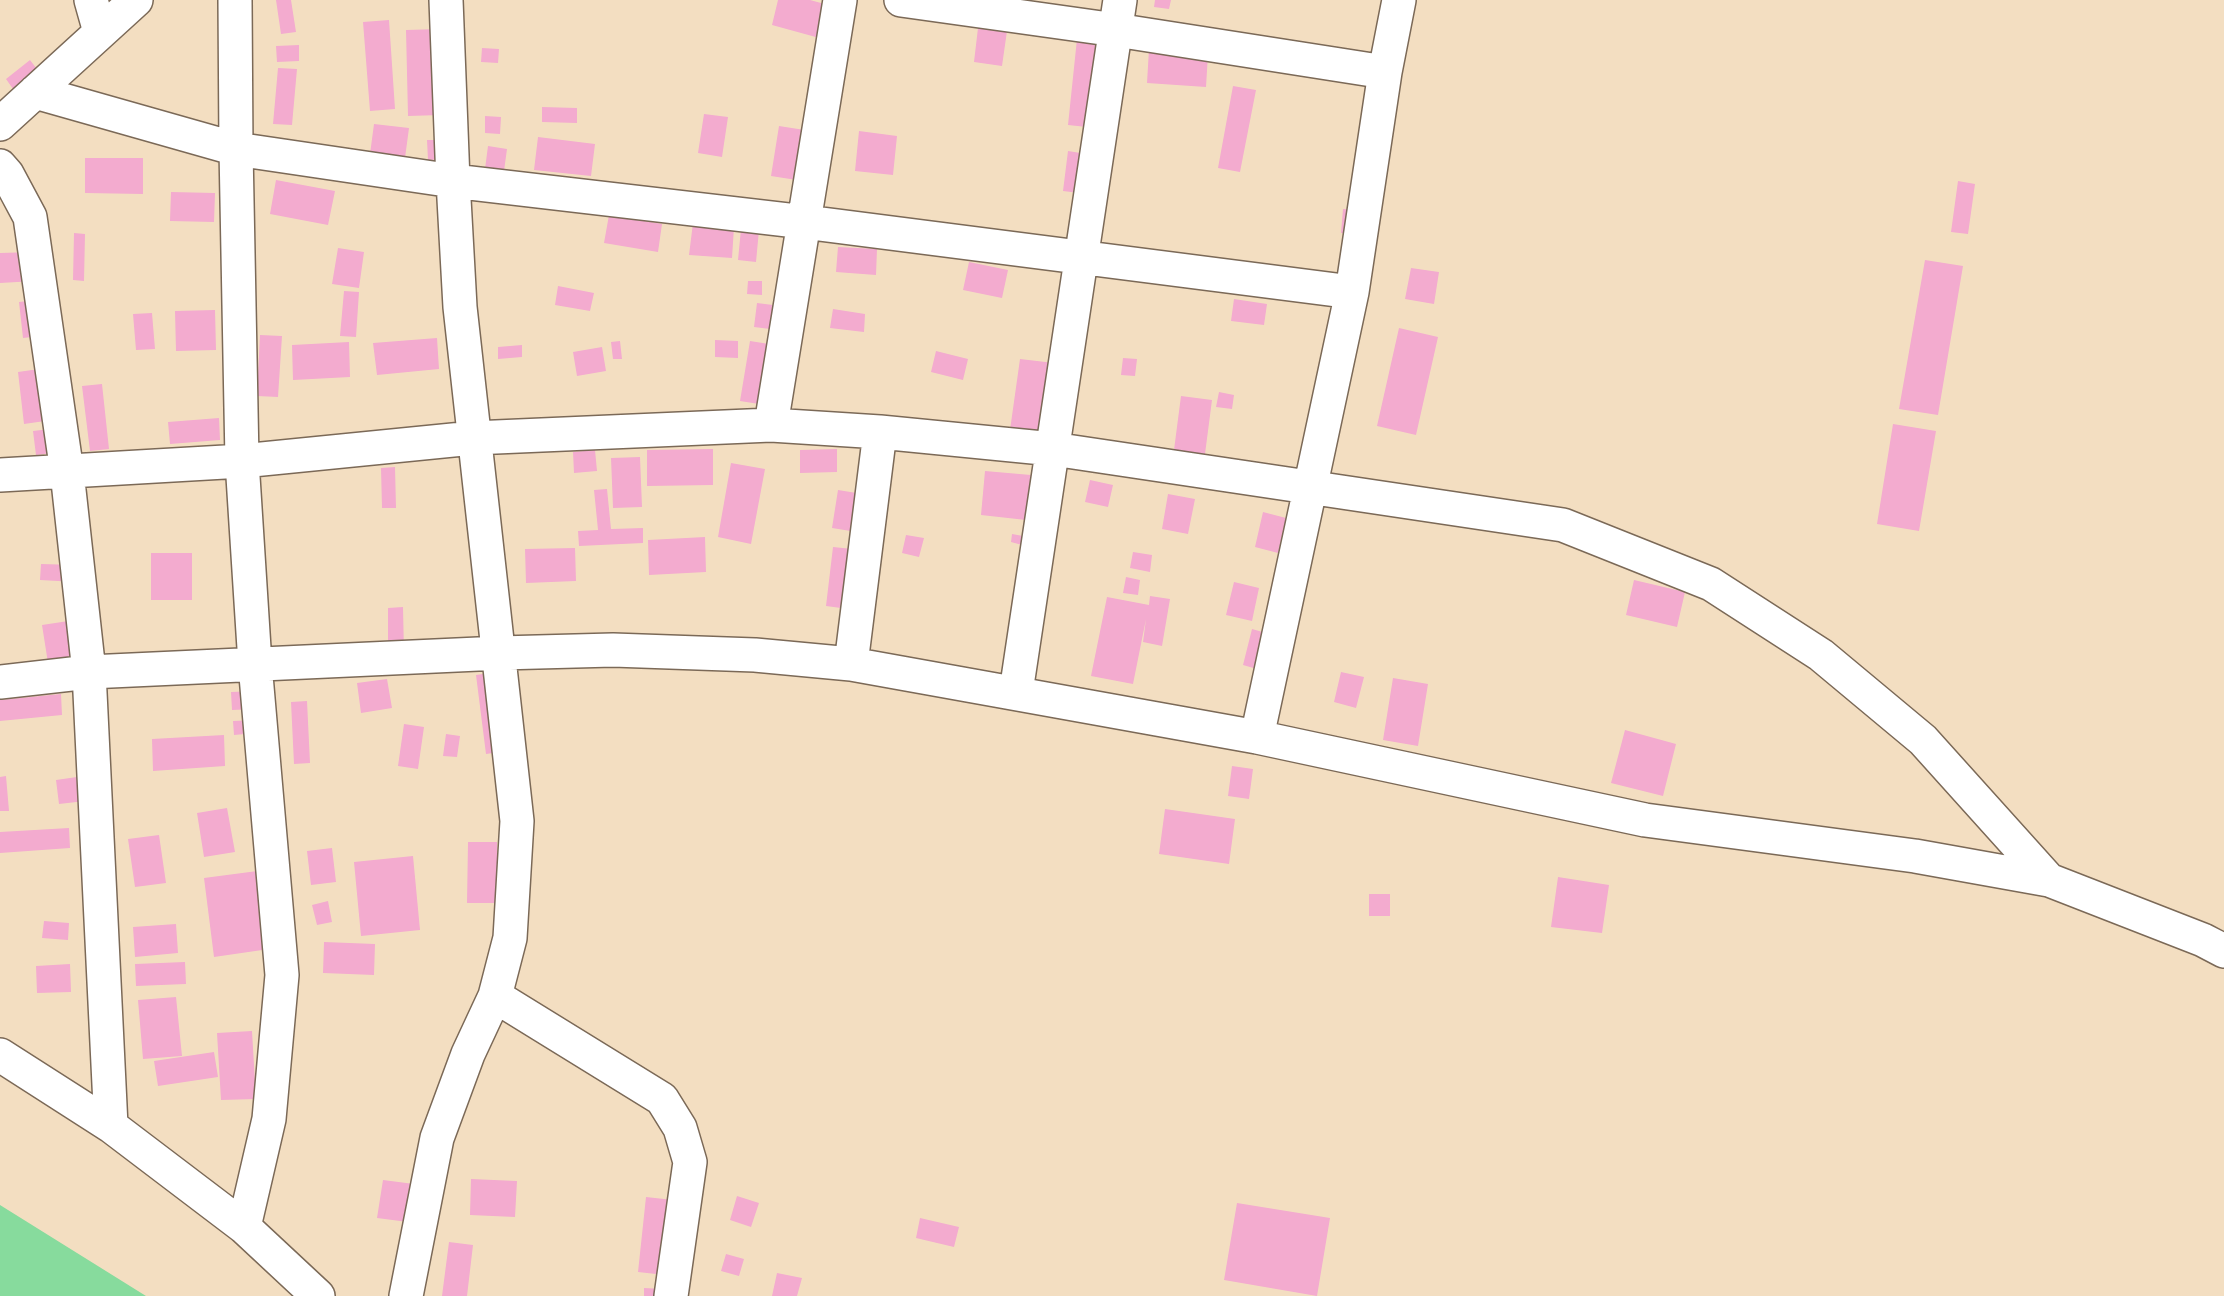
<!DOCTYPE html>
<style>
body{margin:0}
canvas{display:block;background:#f3dec1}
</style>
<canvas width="2224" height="1296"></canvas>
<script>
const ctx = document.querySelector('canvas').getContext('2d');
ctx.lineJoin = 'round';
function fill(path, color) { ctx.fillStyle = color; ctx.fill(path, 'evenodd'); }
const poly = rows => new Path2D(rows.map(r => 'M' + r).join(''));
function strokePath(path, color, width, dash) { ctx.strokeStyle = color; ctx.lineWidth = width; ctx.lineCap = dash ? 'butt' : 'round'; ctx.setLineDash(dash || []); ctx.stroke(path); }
const green = poly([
 [0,1205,146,1296,0,1296]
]);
const building = poly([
 [276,0,291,0,296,32,281,34],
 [778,0,810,0,832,6,823,39,772,25],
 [1155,0,1171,0,1169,9,1154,7],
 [389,20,395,109,370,111,363,22],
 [978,28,1007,31,1002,66,974,62],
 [440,29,441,115,408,116,406,30],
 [1077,39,1105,41,1096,128,1068,125],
 [299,45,299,61,277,62,276,46],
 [482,48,499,49,498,63,481,62],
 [1149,49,1208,54,1206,87,1147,83],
 [30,60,43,77,18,96,6,79],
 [278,68,297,69,292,125,273,124],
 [1233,86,1256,90,1240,172,1218,168],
 [542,107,577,108,577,123,542,122],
 [704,114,728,117,722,157,698,153],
 [485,116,501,117,500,134,485,133],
 [374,124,409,128,405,158,370,154],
 [779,126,811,131,803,181,771,176],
 [859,131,897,136,893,175,855,171],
 [538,137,595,144,591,176,534,170],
 [427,140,450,140,450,159,428,160],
 [488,146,507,149,504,171,485,169],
 [1068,151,1093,155,1087,194,1063,191],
 [85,158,143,158,143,194,85,193],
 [276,180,335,191,328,225,270,214],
 [1958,181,1975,184,1968,234,1951,232],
 [171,192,215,193,214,222,170,221],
 [1343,209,1357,210,1355,234,1341,233],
 [609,215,662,224,658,252,604,243],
 [693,223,734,227,732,258,689,255],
 [741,229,759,230,756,262,738,260],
 [74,233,85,234,84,281,73,280],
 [838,247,877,249,876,275,836,272],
 [338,248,364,252,359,288,332,284],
 [33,252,35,281,0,283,0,253],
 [1925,260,1963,266,1938,415,1899,409],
 [969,262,1008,270,1002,298,963,290],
 [1411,268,1439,272,1434,304,1405,299],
 [748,281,762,281,762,295,747,294],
 [558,286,594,293,590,311,555,305],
 [344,291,359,292,356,337,340,336],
 [1234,299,1267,304,1264,325,1231,321],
 [37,300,41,336,23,338,19,302],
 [757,303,773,305,770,329,754,327],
 [833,309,865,314,864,332,830,328],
 [215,310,216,350,176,351,175,311],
 [152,313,155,349,136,350,133,314],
 [1399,328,1438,337,1416,435,1377,426],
 [260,335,282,336,278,397,257,396],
 [437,338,439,369,377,375,373,343],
 [715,340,738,341,738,358,715,357],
 [620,341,622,359,613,359,611,342],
 [750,341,769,344,759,404,740,401],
 [349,342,350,377,293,380,292,345],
 [522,345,522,357,498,359,498,347],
 [602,347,606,371,577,376,573,352],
 [936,351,968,359,963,380,931,372],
 [1123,358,1137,359,1135,376,1121,375],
 [1020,359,1054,363,1045,435,1010,430],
 [46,368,52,420,24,424,18,372],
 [102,384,109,449,90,451,82,386],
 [1219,392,1234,395,1232,409,1216,407],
 [1181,396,1212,400,1205,454,1174,450],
 [219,418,220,440,170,444,168,422],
 [1893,424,1936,431,1919,531,1877,524],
 [50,429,52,453,36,455,33,431],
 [713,449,713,485,647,486,647,450],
 [837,449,837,472,800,473,800,450],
 [595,450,597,471,574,473,573,452],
 [640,457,642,507,613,508,611,458],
 [731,463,765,469,751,544,718,537],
 [395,467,396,508,382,508,381,468],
 [985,471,1031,475,1026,520,981,515],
 [1090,480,1113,485,1108,507,1085,502],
 [607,489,611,529,643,528,643,543,579,546,578,531,598,530,594,490],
 [838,490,869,495,863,533,832,528],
 [1168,494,1195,499,1188,534,1162,529],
 [1263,512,1286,518,1278,553,1255,547],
 [1024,521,1035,522,1022,545,1011,542,1012,534,1023,536],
 [906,535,924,538,919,557,902,553],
 [705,537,706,572,649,575,648,540],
 [833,547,862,550,856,610,826,606],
 [575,548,576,581,526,583,525,549],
 [1133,552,1152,555,1150,572,1130,568],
 [151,553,192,553,192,600,151,600],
 [41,564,76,565,76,582,40,580],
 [1126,577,1140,580,1138,595,1123,593],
 [1634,580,1685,592,1677,627,1626,615],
 [1234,582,1259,588,1252,621,1226,615],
 [1150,596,1170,599,1162,646,1143,642,1146,619,1133,684,1091,676,1107,597,1149,605],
 [403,607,404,653,388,654,388,608],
 [75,620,81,658,48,663,42,625],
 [1252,629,1266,633,1257,669,1243,665],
 [497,672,507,751,486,754,476,675],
 [1341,672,1364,677,1356,708,1334,702],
 [1393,678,1428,684,1418,746,1383,740],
 [387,679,392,708,361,713,357,683],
 [255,691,255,709,232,710,231,692],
 [61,694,62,715,0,721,0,700],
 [307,701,310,763,294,764,291,702],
 [256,720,256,733,234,735,233,721],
 [404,724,424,727,418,769,398,766],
 [1625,730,1676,744,1663,796,1611,783],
 [446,734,460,736,457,757,443,756],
 [224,735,225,766,153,771,152,739],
 [1232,766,1253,769,1249,799,1228,796],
 [91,775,94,800,59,804,56,780],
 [6,776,9,811,0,811,0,777],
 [227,808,235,852,204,857,197,813],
 [1165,809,1235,819,1229,864,1159,854],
 [69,828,70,848,0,853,0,832],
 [159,835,166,883,135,887,128,839],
 [468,842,497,842,497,903,467,903],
 [332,848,336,882,311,885,307,851],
 [413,856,420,930,361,936,354,862],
 [265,870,276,948,214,957,204,878],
 [1558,877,1609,885,1602,933,1551,927],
 [1369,894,1390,894,1390,916,1369,916],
 [328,901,332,922,317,925,312,905],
 [44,921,69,923,68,940,42,938],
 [176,924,178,953,135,957,133,927],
 [324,942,375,944,374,975,323,973],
 [185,962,186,984,136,986,135,964],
 [70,964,71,992,37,993,36,966],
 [176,997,182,1056,143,1059,138,1000],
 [252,1031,256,1099,221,1100,217,1033],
 [214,1052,218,1077,158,1086,154,1061],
 [471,1179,517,1181,515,1217,470,1215],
 [383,1180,414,1184,408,1222,377,1218],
 [737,1196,759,1203,751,1227,730,1220],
 [646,1197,673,1200,665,1275,638,1272],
 [1237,1203,1330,1218,1317,1296,1224,1280],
 [920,1218,959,1227,954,1247,916,1238],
 [449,1242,473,1245,467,1296,442,1296],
 [726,1254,744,1259,739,1276,721,1271],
 [777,1273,802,1278,797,1296,772,1296],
 [644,1288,663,1289,663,1296,644,1296]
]);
const street = poly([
 [91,0,100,32],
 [235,0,236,149,242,461,255,664,282,975,269,1119,244,1227],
 [901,0,1116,30,1385,72],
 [35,92,236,149,453,181,805,222,1352,292],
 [0,124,136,0],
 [0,166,7,174,30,217,67,472,89,672,111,1126],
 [771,425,840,0],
 [0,475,242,461,473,438,771,425,880,432,1053,449,1563,525,1711,584,1821,655,1923,740,2049,880],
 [851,664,880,432],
 [0,682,89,672,500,653,613,650,755,655,851,664,1257,737,1645,820,1915,856,2049,880,2203,940,2224,951],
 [1016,692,1120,0],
 [1257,737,1352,292,1385,72,1399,0],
 [495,996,662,1099,680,1128,690,1162,671,1296],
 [0,1055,111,1126,244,1227,318,1296],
 [406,1296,437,1138,468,1054,495,996,510,938,517,821,460,307,453,181,446,0]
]);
fill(green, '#87db9d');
fill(building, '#f3abcf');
strokePath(street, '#7b6957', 36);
strokePath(street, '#fff', 33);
</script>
